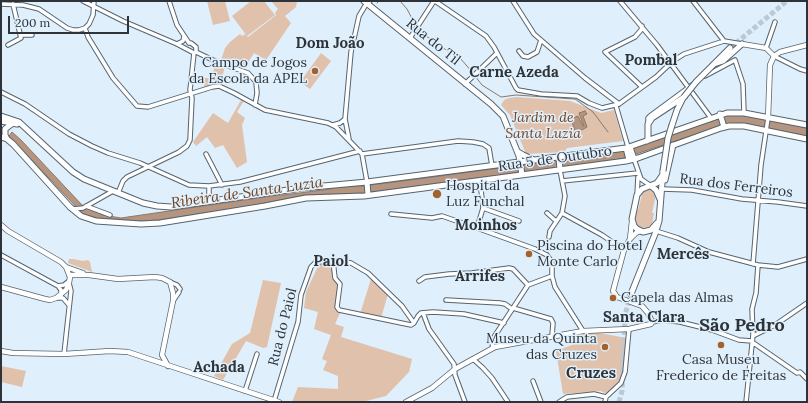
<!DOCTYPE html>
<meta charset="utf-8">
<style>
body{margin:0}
#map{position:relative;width:808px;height:403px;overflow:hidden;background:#dfeffc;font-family:Lora,serif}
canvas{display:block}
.frame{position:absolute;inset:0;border:2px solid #2d3338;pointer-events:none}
.scale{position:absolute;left:8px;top:16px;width:121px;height:18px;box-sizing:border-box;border:2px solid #2d3338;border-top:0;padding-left:5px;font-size:12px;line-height:14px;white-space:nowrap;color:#2d3338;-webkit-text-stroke:3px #dfeffc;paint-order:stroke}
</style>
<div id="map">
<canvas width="808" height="403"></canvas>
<div class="frame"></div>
<div class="scale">200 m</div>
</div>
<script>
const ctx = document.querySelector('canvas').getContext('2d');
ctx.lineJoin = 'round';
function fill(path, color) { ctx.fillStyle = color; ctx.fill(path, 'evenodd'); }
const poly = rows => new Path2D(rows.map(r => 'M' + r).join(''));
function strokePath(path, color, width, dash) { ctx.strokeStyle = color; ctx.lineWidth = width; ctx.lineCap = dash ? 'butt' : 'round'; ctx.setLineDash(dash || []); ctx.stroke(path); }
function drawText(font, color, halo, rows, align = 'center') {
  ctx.font = font + ' Lora,serif'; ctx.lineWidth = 3; ctx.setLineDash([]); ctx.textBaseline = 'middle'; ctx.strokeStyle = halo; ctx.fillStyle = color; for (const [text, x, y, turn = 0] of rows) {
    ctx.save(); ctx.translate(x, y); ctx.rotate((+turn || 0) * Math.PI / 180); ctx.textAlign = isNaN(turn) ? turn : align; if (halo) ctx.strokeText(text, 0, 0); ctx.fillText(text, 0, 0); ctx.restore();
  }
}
const green = poly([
 [207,1,225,1,230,21,213,25],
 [251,1,264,1,275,15,247,36,232,16],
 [271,1,297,1,296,7,285,16,291,23,266,60,254,53,245,67,221,60,225,48,230,42,240,34,242,36,245,34,248,37,276,15,275,13,278,9],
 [321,53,331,61,310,89,300,82],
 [215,64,225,67,220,84,204,87,205,78,212,78],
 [516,97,570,101,601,113,614,110,623,141,567,148,564,152,526,154,510,115,501,105,504,100,509,98],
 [241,100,244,101,237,112,245,118,242,125,247,162,237,168,223,145,215,148,207,137,196,146,193,142,213,113,228,123],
 [649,189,655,192,656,195,652,213,654,213,652,225,648,227,642,228,639,227,635,223,634,220,636,210,638,210,643,191],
 [69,259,73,259,83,261,88,260,90,262,92,272,68,263],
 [319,264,332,265,334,279,338,285,336,308,341,311,335,324,344,327,341,337,412,359,409,372,386,396,366,401,360,401,359,402,292,402,298,387,338,389,338,376,323,370,327,361,322,359,331,335,314,329,318,312,304,308,306,292],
 [371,279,388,294,381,318,360,314],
 [263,280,281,283,267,347,263,348,246,341,223,380,214,376,232,344,250,333],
 [578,333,600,333,626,338,623,370,619,382,607,394,601,391,563,394,556,351,577,343],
 [1,366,26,371,22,387,1,382]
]);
const water = poly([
 [585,111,587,114,583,116,587,127,576,133,571,119,578,116,583,126,584,126,579,113,585,111],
 [728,115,745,115,807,128,807,136,742,123,723,125,621,159,364,193,304,195,251,206,158,220,140,221,97,218,83,214,9,136,12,132,21,140,82,205,89,209,103,215,121,218,279,195,283,195,331,189,334,187,363,186,426,178,624,151,728,115]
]);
const stream = poly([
 [400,1,407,9,416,26],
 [377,3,379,1],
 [419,31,449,52,460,58,473,73],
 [475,76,482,85,501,97,516,95,575,99,593,112,608,132]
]);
const secondaryTunnel = poly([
 [730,48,787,1],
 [619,402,622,391,625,315,631,294]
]);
const minor = poly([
 [83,1,123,21,177,44,194,53],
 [169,1,177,25,189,43],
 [435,1,486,36,494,47,516,88,518,90,541,94,577,96,589,103,602,108,619,104,656,77,673,61,684,54,724,41,742,44],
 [513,1,534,34,585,78,619,104],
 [620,1,657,45,711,118],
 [693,1,724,41],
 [1,4,23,5,39,9,67,28,73,30,79,30,85,28,89,24,93,15,94,1],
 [642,26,641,30,635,37,605,52,642,87],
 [85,28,88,37,113,78,137,106,148,107,212,87,219,86,234,93,265,110,328,123,336,127,362,154,367,182],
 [20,35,32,35],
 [410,38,434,1],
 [189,43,191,43,196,47,196,52],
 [177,44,183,41,184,36],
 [8,45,21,38,13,4],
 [766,48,775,22],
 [519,51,523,56,528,57,537,52,541,40],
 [196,52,217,62,248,73,256,82,257,93,255,105],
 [774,56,800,69,807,71],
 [705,76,735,60,743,84,744,113],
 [465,84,497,53],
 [1,92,25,104,69,134,92,146,108,153,140,163,189,185,209,186,240,182,360,151],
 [616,106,628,147],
 [648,122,648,118,650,116,692,85],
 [333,125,340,123,345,119],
 [349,139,345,119,351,52,359,16,365,6,370,1],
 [206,154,222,185],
 [362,154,458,141,473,142,483,144,489,148,492,166],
 [634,159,641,179,651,186],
 [562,181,638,173],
 [209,186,209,202],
 [662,189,692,190,742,199,778,202,807,206],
 [118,193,123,181,127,177,179,152,187,146,190,140,192,98,190,90,194,53],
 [637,195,638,177],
 [86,206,110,215],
 [483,208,519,221],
 [73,209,83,208,113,191],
 [547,213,556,221],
 [562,213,602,235,624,250],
 [391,214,432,218,442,216,477,228,535,249,547,255,552,262,552,276,555,287,583,331],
 [477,228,483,208,480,181],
 [656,231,678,238,709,252,758,265,778,267,807,259],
 [549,237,550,231,562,213,565,196,560,170],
 [1,255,58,286,61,290,61,295],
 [333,261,335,278,340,284,337,307,339,310,406,324,411,325,414,323],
 [753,264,761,165,768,118],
 [419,281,425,277,449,274,472,273,509,268,513,269,528,285],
 [170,282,177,285,180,289],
 [58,286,64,285,69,281],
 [58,298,63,298,69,305],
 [446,300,500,303,505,304,512,309],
 [173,301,179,292],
 [513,308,551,319,553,323,552,336],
 [423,313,429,329,454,364,455,375,465,402],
 [652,322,663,320,680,322,712,330,739,340,752,341],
 [414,323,418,316,421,313,433,312,464,314,504,323],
 [753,336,775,325,807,303],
 [752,342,797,373,800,372,807,379],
 [493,348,492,343,494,337,528,285,552,276],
 [64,354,71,291,69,283],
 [473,359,483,368,492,378,508,402],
 [533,381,541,402],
 [245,391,257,354],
 [274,401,298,322,301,295,311,267,316,262,339,261,351,263,368,273,402,306,414,323],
 [559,402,567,397,594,394,606,397],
 [605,402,606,397,621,383,625,372,629,329],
 [746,402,753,335,752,309,756,293,758,265]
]);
const tertiary = poly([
 [742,44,766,48,774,56],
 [774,56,780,52,807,45],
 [768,118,770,65,774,56],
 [1,225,8,231,61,262,66,267,70,277,69,283,66,290,56,298,50,300,45,299,1,287],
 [630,239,632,221],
 [66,267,83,273],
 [69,275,89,275,118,279,155,277,162,278,170,282,173,293,173,301,162,355,168,366],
 [1,351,13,353,64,354,110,351,128,352,279,402],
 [406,402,432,388,455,369,495,347,583,331,629,329,651,324,652,322,648,313,642,306,617,297,613,291,624,250,630,239,636,233,641,231]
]);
const secondary = poly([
 [364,1,491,104,503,116,519,156,522,175],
 [715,63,730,48],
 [714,64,723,61,742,44],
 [720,114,724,127],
 [1,116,19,122,73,172,84,179,143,203,157,206,171,207,302,188,367,182,626,148,727,113,744,113,807,125],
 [1,121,17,124],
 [672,125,677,110,683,98],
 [1,137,7,139,13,144,70,207,81,216,96,221,141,224,160,223,265,206,306,198,364,196,626,161,638,158,721,128,729,126,744,126,807,139],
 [7,139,5,135,5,129,13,123],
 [647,141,648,138,648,124,652,118,684,97],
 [630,147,634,159],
 [626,148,629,160],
 [518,152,523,155,534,160],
 [559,157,560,170],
 [665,180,673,145],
 [367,182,368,195],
 [651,186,656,190,660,199],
 [657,223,651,230,643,232,637,229,634,226,632,219,637,195,642,189,657,183,662,176],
 [631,294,655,234,659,221,663,171]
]);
const secondaryBridge = poly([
 [684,97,696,82,714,64],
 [663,171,668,138,672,125]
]);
const markers = [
 [315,71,4,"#a3612e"],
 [437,194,5,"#a3612e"],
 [529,254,4,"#a3612e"],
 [613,298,4,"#a3612e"],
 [721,345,4,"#a3612e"],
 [605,347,4,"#a3612e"]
];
const streetNames = [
 ["Rua do Til",433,42,39],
 ["Rua 5 de Outubro",555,159,-8],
 ["Rua dos Ferreiros",736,186,7],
 ["Rua do Paiol",283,327,-76]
];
const poiNames = [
 ["Campo de Jogos",307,63,"right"],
 ["da Escola da APEL",307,79,"right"],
 ["Hospital da",446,186],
 ["Luz Funchal",446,202],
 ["Piscina do Hotel",537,246],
 ["Monte Carlo",537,262],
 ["Capela das Almas",621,298],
 ["Museu da Quinta",597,339,"right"],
 ["das Cruzes",597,355,"right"],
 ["Casa Museu",721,360,"center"],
 ["Frederico de Freitas",721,376,"center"]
];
const parkNames = [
 ["Jardim de",543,118],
 ["Santa Luzia",543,134]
];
const neighbourhoodNames = [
 ["Dom João",330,44],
 ["Pombal",651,61],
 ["Carne Azeda",514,73],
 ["Moinhos",486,226],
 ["Mercês",683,255],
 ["Paiol",331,262],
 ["Arrifes",480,277],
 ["Santa Clara",644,318],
 ["Achada",219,368],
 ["Cruzes",591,374]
];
const waterNames = [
 ["Ribeira de Santa Luzia",247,193,-8]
];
const districtNames = [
 ["São Pedro",742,326]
];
fill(green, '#e0c1ab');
fill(water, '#b5957f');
strokePath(water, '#8c786a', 1);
strokePath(stream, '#8c786a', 1);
strokePath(secondaryTunnel, '#bbc9d5', 5, [5, 2.5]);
strokePath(minor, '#56646f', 5.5);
strokePath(tertiary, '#56646f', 6);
strokePath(secondary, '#56646f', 7);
strokePath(minor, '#fff', 3.5);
strokePath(tertiary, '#fff', 4.5);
strokePath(secondary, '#fff', 5);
strokePath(secondaryBridge, '#56646f', 7, []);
strokePath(secondaryBridge, '#fff', 5);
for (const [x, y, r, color] of markers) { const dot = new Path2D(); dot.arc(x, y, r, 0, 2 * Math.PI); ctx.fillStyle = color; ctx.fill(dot); strokePath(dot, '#dfeffc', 1.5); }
drawText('14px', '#2d3338', '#dfeffc', streetNames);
drawText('14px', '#2d3338', '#dfeffc', poiNames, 'left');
drawText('italic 14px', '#744623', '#dfeffc', parkNames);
drawText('bold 15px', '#2d3338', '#dfeffc', neighbourhoodNames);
drawText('italic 15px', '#70421f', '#dfeffc', waterNames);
drawText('bold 18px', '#2d3338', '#dfeffc', districtNames);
</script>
